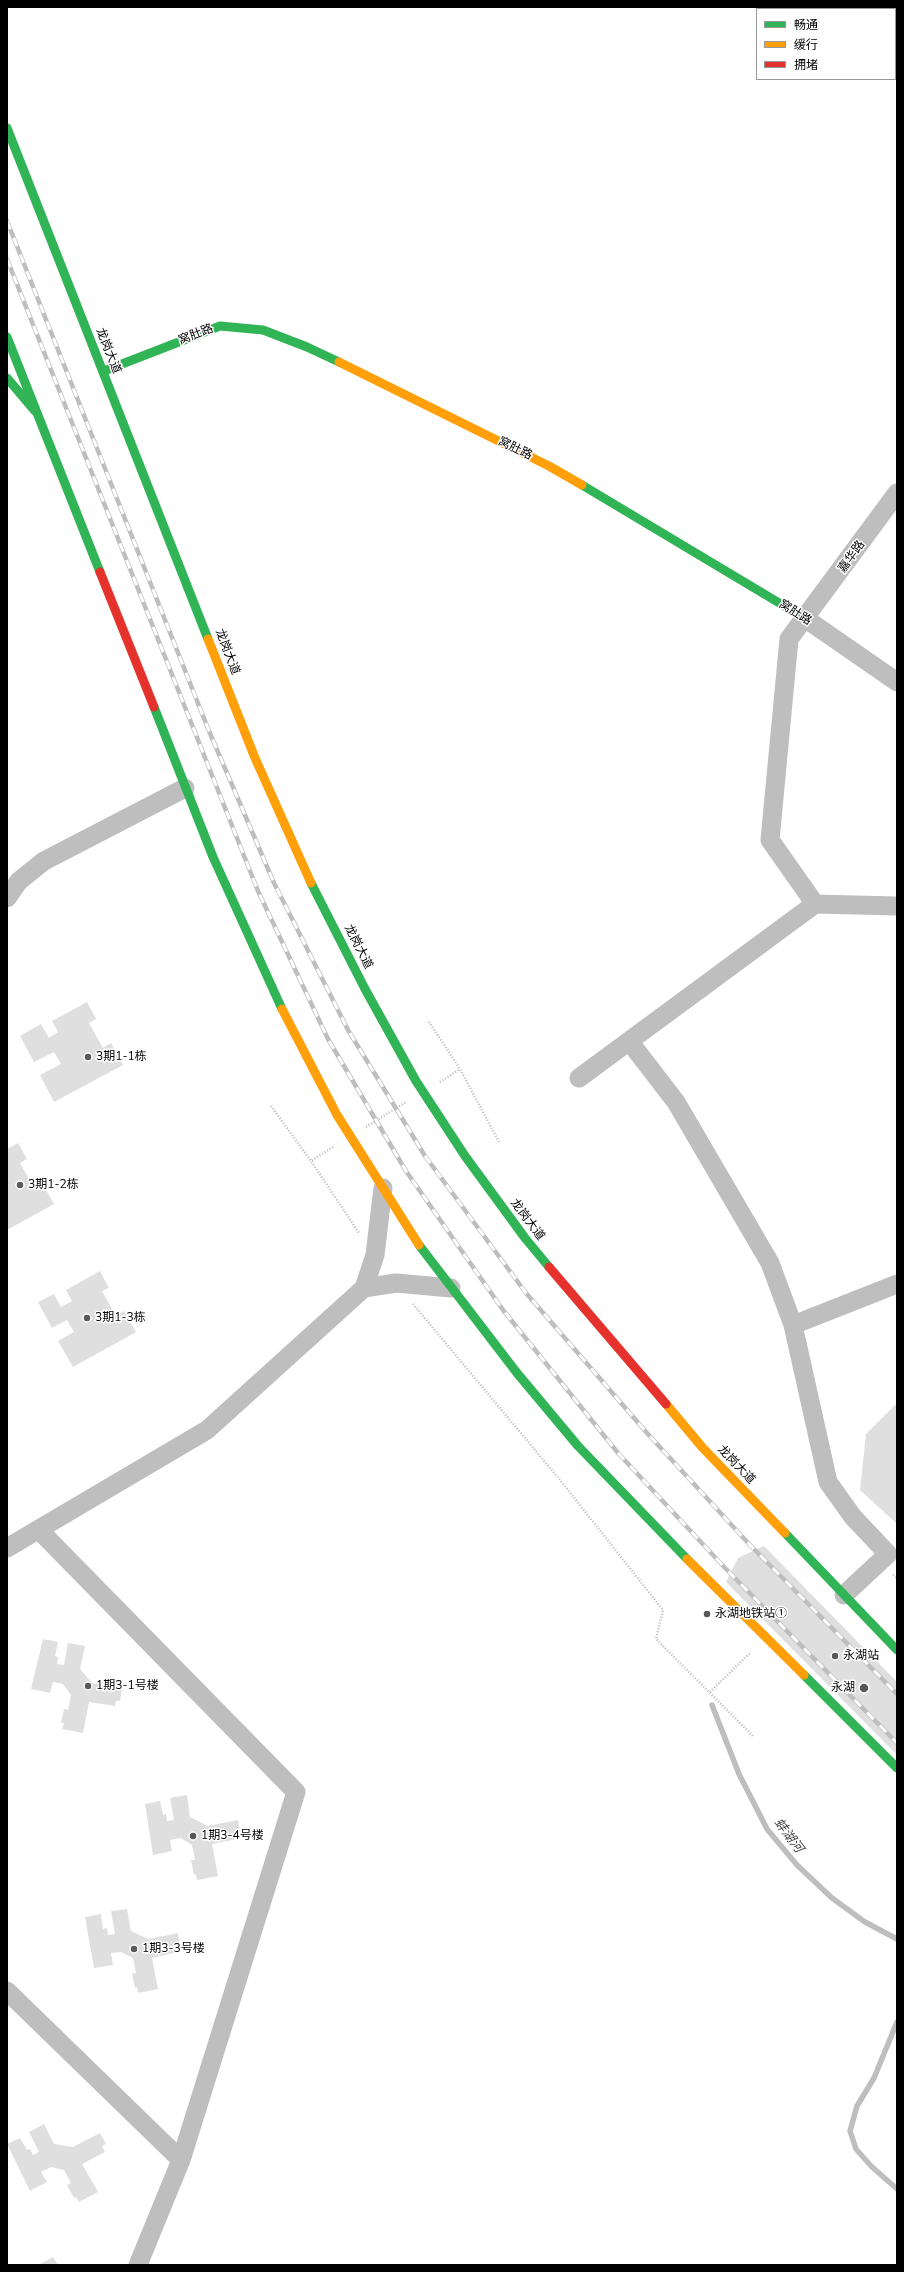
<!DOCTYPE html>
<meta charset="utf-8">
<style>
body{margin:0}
#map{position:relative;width:904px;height:2272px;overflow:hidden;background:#fff;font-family:"Nunito Sans","Noto Sans SC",sans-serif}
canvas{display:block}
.frame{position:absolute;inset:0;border:8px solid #000;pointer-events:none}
.legend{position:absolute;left:756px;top:8px;width:140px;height:72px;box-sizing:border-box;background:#fff;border:1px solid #999;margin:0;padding:5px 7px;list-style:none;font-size:12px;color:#000}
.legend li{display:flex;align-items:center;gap:8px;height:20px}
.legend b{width:20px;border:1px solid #999}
</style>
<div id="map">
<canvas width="904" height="2272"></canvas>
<div class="frame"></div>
<ul class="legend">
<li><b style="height:5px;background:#30b455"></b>畅通</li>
<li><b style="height:5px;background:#ff9f0a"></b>缓行</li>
<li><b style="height:5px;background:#e5322d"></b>拥堵</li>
</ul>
</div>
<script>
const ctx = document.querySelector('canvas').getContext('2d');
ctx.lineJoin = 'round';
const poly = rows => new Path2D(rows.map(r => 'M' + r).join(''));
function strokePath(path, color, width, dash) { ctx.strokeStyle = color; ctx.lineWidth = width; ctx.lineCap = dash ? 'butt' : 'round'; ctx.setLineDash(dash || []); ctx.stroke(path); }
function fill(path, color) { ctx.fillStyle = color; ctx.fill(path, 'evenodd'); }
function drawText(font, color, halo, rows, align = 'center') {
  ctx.font = font + ' "Nunito Sans","Noto Sans SC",sans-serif'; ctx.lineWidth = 3; ctx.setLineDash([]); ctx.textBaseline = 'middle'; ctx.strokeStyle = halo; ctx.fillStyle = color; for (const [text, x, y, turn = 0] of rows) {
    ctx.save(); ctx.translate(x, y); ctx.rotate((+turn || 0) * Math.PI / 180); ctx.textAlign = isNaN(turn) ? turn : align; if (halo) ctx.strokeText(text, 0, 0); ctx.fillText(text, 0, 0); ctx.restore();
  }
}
const stream = poly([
 [712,1705,739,1774,767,1829,797,1865,832,1898,865,1922,897,1939],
 [897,2022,874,2078,857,2106,850,2131,856,2149,871,2166,897,2189]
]);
const building = poly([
 [87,1002,96,1019,89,1023,103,1048,111,1043,123,1065,54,1102,40,1075,61,1064,54,1052,34,1062,20,1036,41,1024,49,1038,58,1032,52,1021],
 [18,1143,27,1159,20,1163,34,1188,42,1183,54,1204,7,1230,7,1149],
 [100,1271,109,1288,102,1291,116,1316,124,1311,136,1332,73,1367,58,1341,74,1332,67,1320,52,1328,38,1302,54,1294,61,1307,72,1301,66,1290],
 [897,1403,897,1524,860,1490,866,1434],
 [764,1546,897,1682,897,1755,726,1582,738,1558],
 [43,1639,58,1642,55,1656,58,1657,57,1664,64,1665,68,1643,85,1646,80,1669,92,1683,122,1689,120,1701,116,1701,115,1706,89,1702,83,1733,62,1729,64,1723,61,1723,64,1709,68,1710,71,1695,63,1684,53,1682,50,1693,31,1689],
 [187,1795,190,1817,208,1826,238,1820,240,1832,236,1833,237,1839,212,1844,218,1876,197,1880,196,1874,194,1875,191,1860,195,1860,192,1845,181,1838,170,1840,172,1851,153,1855,145,1804,160,1801,163,1815,166,1814,167,1821,174,1820,170,1798],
 [127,1909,131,1931,148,1939,178,1933,180,1946,176,1947,177,1952,152,1958,158,1989,138,1993,137,1987,135,1988,132,1974,136,1973,133,1958,121,1952,111,1953,113,1965,94,1968,85,1917,101,1914,103,1929,107,1928,108,1935,115,1934,111,1911],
 [44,2124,54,2144,73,2147,100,2133,106,2144,102,2146,105,2152,82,2164,98,2192,79,2202,76,2197,74,2198,67,2185,71,2183,64,2170,51,2167,41,2172,47,2182,30,2191,7,2144,20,2138,27,2150,30,2149,33,2155,39,2152,29,2132],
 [53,2257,58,2265,38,2265]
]);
const path = poly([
 [429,1022,460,1069,499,1142],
 [440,1082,460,1069],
 [271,1106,311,1161],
 [366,1127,406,1102],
 [333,1147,311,1161,359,1233],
 [413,1304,560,1480,663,1610,656,1639,754,1737],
 [893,1575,897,1578],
 [710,1692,751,1652]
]);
const street = poly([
 [806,619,897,682],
 [7,898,19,881,44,861,185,788],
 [815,904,770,840,789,639,897,493],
 [629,1041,676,1102,770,1263,793,1325,828,1482,853,1517,888,1554,844,1595],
 [579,1078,815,904,897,906],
 [383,1188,375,1255,364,1288,396,1283,451,1288],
 [793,1325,897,1284],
 [39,1530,296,1792,181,2160,138,2265],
 [7,1548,207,1430,364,1288],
 [7,1991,181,2160]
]);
const fast = poly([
 [7,128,208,639],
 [7,337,100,572],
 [104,371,220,326,263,330,307,347,339,362],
 [7,378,35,411],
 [582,485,806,619],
 [154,707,213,857,282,1009],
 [311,883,365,989,416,1081,465,1156,525,1238,549,1267],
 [419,1245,517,1373,578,1446,687,1559],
 [785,1533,897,1650],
 [804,1675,897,1768]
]);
const slow = poly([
 [339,362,549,466,582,485],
 [208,639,255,758,311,883],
 [282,1009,337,1115,419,1245],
 [666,1404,702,1447,785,1533],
 [687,1559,804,1675]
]);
const jam = poly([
 [100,572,154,707],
 [549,1267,666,1404]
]);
const rail = poly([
 [7,221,209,731,274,883,348,1030,425,1156,526,1293,647,1433,750,1545,897,1694],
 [7,259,258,891,328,1039,406,1171,503,1310,618,1453,726,1569,897,1743]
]);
const markers = [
 [88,1057,4,"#595959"],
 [20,1185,4,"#595959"],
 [87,1318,4,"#595959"],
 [707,1614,4,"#595959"],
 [835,1656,4,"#595959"],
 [88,1686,4,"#595959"],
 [864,1688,5,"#595959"],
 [193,1836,4,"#595959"],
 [134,1949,4,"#595959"]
];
const streetNames = [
 ["窝肚路",196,335,-21],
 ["龙岗大道",108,351,68],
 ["窝肚路",515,449,26],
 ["嘉华路",852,557,-54],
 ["窝肚路",795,613,32],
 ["龙岗大道",227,652,69],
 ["龙岗大道",358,947,63],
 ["龙岗大道",527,1220,53],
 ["龙岗大道",736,1465,46]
];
const poiNames = [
 ["3期1-1栋",96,1057],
 ["3期1-2栋",28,1185],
 ["3期1-3栋",95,1318],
 ["永湖地铁站①",715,1614],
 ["永湖站",843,1656],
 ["1期3-1号楼",96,1686],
 ["永湖",855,1688,"right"],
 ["1期3-4号楼",201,1836],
 ["1期3-3号楼",142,1949]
];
const waterNames = [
 ["蚌湖河",788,1836,53]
];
strokePath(stream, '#bebebe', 5.5);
fill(building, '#dfdfdf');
strokePath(path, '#b9b9b9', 2.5, [1, 2]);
strokePath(street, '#bebebe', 19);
strokePath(fast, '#30b455', 9);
strokePath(slow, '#ff9f0a', 9);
strokePath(jam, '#e5322d', 9);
strokePath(rail, '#bebebe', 4.5);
strokePath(rail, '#fff', 3, [9]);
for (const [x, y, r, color] of markers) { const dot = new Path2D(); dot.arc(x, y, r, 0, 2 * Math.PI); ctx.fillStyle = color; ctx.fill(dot); strokePath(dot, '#fff', 1.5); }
drawText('12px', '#000', '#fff', streetNames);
drawText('12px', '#000', '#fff', poiNames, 'left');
drawText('italic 13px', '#434343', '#fff', waterNames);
</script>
